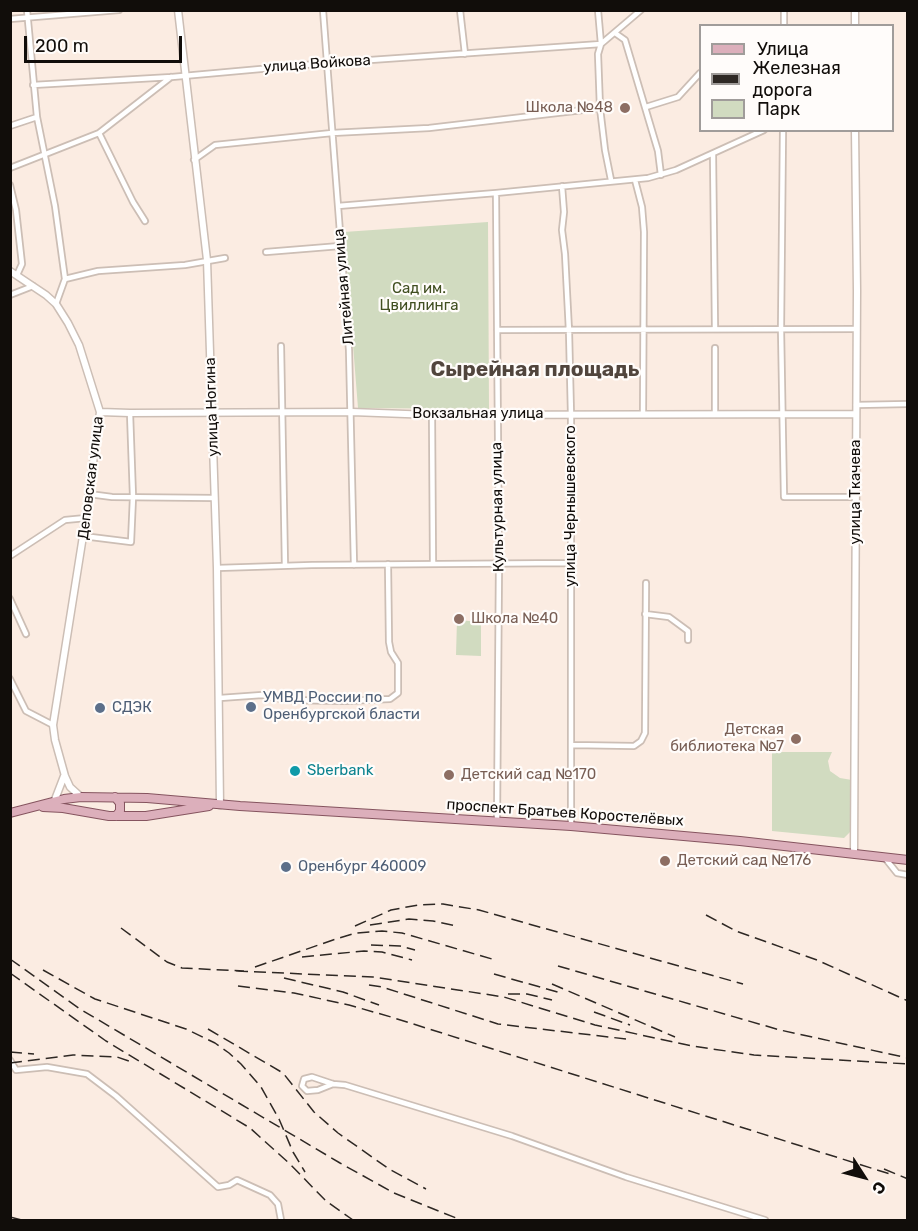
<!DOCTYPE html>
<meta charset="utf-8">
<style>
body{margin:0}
#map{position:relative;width:918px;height:1231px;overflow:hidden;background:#fbece2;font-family:Rubik,sans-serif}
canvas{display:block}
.frame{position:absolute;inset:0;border:12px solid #110d0a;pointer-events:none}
.legend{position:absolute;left:699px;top:24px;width:195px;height:108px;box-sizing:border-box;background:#fffcfa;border:2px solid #a09c9a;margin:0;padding:8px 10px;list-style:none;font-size:18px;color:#110d0a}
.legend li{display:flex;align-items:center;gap:12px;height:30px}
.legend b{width:30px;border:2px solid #a09c9a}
.north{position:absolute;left:834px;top:1147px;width:60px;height:60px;-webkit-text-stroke:4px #fffcfa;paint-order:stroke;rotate:126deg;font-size:16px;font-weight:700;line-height:24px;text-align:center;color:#110d0a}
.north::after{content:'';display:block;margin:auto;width:21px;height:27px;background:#110d0a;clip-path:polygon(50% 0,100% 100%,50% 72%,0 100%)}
.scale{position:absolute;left:24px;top:36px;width:158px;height:27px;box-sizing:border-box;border:3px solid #110d0a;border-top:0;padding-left:8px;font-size:18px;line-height:21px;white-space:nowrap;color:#110d0a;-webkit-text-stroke:4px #fffcfa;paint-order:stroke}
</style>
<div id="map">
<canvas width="918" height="1231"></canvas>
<div class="frame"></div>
<ul class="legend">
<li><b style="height:8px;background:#dcafbb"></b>Улица</li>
<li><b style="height:8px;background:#2e2824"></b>Железная дорога</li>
<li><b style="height:16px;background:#d1dbc0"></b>Парк</li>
</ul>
<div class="north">С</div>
<div class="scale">200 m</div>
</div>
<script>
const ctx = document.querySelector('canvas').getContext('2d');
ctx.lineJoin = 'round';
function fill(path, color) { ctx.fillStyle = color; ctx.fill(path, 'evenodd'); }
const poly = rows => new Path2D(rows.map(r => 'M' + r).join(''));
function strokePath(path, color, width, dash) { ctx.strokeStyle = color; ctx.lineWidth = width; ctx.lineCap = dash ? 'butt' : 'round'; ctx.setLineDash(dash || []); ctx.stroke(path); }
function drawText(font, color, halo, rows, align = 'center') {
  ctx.font = font + ' Rubik,sans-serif'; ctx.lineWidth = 4.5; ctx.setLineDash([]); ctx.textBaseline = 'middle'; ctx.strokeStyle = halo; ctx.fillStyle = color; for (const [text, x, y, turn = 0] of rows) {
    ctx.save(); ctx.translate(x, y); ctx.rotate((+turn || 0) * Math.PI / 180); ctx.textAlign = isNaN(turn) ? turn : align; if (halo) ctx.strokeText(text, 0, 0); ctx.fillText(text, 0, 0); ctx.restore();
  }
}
const green = poly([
 [488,222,489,409,358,408,344,232],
 [457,620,481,622,481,656,456,655],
 [772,752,832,752,828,761,830,771,840,778,852,780,851,831,844,838,772,831]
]);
const minor = poly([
 [27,10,37,117,55,206,65,279,56,304],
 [323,10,349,350,354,565],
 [460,10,465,54],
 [598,10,601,44,598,54,600,108,605,150,611,180],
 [10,19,119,10],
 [784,26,784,10],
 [615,33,625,40,658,151,661,175],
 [33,85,172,77,327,63,601,44,641,10],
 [646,107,678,97,700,73],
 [10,126,37,117],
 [783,130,781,329,784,497,856,497],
 [99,133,133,202,145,221],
 [713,154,715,328],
 [194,160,215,145,332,133,429,128,600,108],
 [10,168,99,133,171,77],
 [635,180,642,207,644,232,643,414],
 [10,185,16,210,22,264,17,275],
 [562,186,564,212,562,230,565,254,569,331,571,415,571,826],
 [496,193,499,563,497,821],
 [338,206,496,193,648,178,676,170,764,130],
 [266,252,340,246],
 [65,279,98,271,185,265,225,258],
 [10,295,33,286],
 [497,330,857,329],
 [281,346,285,566],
 [856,405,908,404],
 [715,414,715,348],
 [432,415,433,564],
 [89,494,112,497,215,498],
 [83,536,131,542,133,497,130,413],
 [10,556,65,520,86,518],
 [217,568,312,565,571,563],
 [10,599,26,634],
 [645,614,669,617,688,631,688,640],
 [10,679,26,711,53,725],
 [220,698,262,695,287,700,345,701,390,699,398,693,398,663,391,652,389,642,388,564],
 [572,745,634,746,641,741,645,733,646,583],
 [885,858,897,873,908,875],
 [10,1060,16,1070,47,1067,87,1074,116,1096,218,1187,229,1185,237,1180,270,1195,278,1204,281,1220],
 [333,1084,318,1090,307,1091,302,1086,304,1079,312,1077,333,1084,345,1085,512,1136,626,1177,765,1220]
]);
const tertiary = poly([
 [178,10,207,260,217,568,220,805],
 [855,26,855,10],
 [10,271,46,295,56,304,68,323,79,345,100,412,83,536,53,725,55,740,65,776,70,787,81,797],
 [100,412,130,413,352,412,432,415,856,414],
 [54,802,64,776],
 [854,854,857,291,855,130]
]);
const primary = poly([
 [115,797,120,803,120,811,116,816],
 [43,807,63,808,109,816,146,816,209,806],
 [10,813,64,799,81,797,147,798,240,806,571,826,740,841,908,860]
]);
const rail = poly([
 [706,915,736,931,817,960,908,1001],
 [370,925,409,919,433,921,456,926],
 [355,926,391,910,418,905,443,904,479,910,743,984],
 [121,928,167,962,182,968,244,971],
 [371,945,400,946,415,950],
 [302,957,364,951,382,952,412,960],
 [10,959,80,1009,340,1163,394,1193,461,1220],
 [558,966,780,1030,908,1058],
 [255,967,333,940,356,933,382,931,402,933,492,959],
 [43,970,95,999,186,1029,215,1043,229,1053,241,1064,261,1087,279,1119,293,1152,305,1172],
 [236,971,373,977,504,997,595,1025,692,1046,754,1055,908,1064],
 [10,973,106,1041,250,1128,290,1164,326,1201,353,1220],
 [494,974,561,993],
 [284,978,343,992,379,1005],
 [552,984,675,1037],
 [369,985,382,987,498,1024,626,1039],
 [238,986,294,993,349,1005,391,1017,890,1174],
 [508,994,527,994,552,1000],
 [594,1012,630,1025],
 [208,1029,283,1073,314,1112,338,1133,389,1169,426,1189],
 [10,1052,34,1054],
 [10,1063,73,1055,117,1057,132,1062],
 [884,1169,908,1179],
 [10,1217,22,1220]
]);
const markers = [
 [625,108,6,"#8d6e63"],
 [459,619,6,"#8d6e63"],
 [251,707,6,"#5c6f8a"],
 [100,708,6,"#5c6f8a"],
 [796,739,6,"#8d6e63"],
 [295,771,6,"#0f9aa8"],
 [449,775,6,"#8d6e63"],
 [665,861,6,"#8d6e63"],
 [286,867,6,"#5c6f8a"]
];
const streetNames = [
 ["улица Войкова",317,64,-4],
 ["Литейная улица",344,287,-95],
 ["улица Ногина",212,407,-92],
 ["Вокзальная улица",478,414],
 ["Деповская улица",91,478,-83],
 ["улица Ткачева",856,492,-90],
 ["улица Чернышевского",571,506,-90],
 ["Культурная улица",498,507,-91],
 ["проспект Братьев Коростелёвых",565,813,4]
];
const educationNames = [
 ["Школа №48",613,108,"right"],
 ["Школа №40",471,619],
 ["Детская",784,730,"right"],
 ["библиотека №7",784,747,"right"],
 ["Детский сад №170",461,775],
 ["Детский сад №176",677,861]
];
const parkNames = [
 ["Сад им.",419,289],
 ["Цвиллинга",419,306]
];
const serviceNames = [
 ["УМВД России по",263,698],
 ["Оренбургской бласти",263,715],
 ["СДЭК",112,708],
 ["Оренбург 460009",298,867]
];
const cultureNames = [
 ["Sberbank",307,771]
];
const districtNames = [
 ["Сырейная площадь",535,370]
];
fill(green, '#d1dbc0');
strokePath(minor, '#ccbeb5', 8);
strokePath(tertiary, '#ccbeb5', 9);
strokePath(primary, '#85545f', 10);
strokePath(minor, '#fff', 4.5);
strokePath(tertiary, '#fff', 6);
strokePath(primary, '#dcafbb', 8);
strokePath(rail, '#2e2824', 1.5, [12, 6]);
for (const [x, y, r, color] of markers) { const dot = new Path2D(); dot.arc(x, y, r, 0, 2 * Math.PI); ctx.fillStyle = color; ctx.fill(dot); strokePath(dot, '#fffcfa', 2); }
drawText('15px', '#110d0a', '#fffcfa', streetNames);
drawText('15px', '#785e54', '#fffcfa', educationNames, 'left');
drawText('15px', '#414f21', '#fffcfa', parkNames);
drawText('15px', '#4e5e75', '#fffcfa', serviceNames, 'left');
drawText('15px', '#0d838f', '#fffcfa', cultureNames, 'left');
drawText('bold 21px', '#51453d', '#fffcfa', districtNames);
</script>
